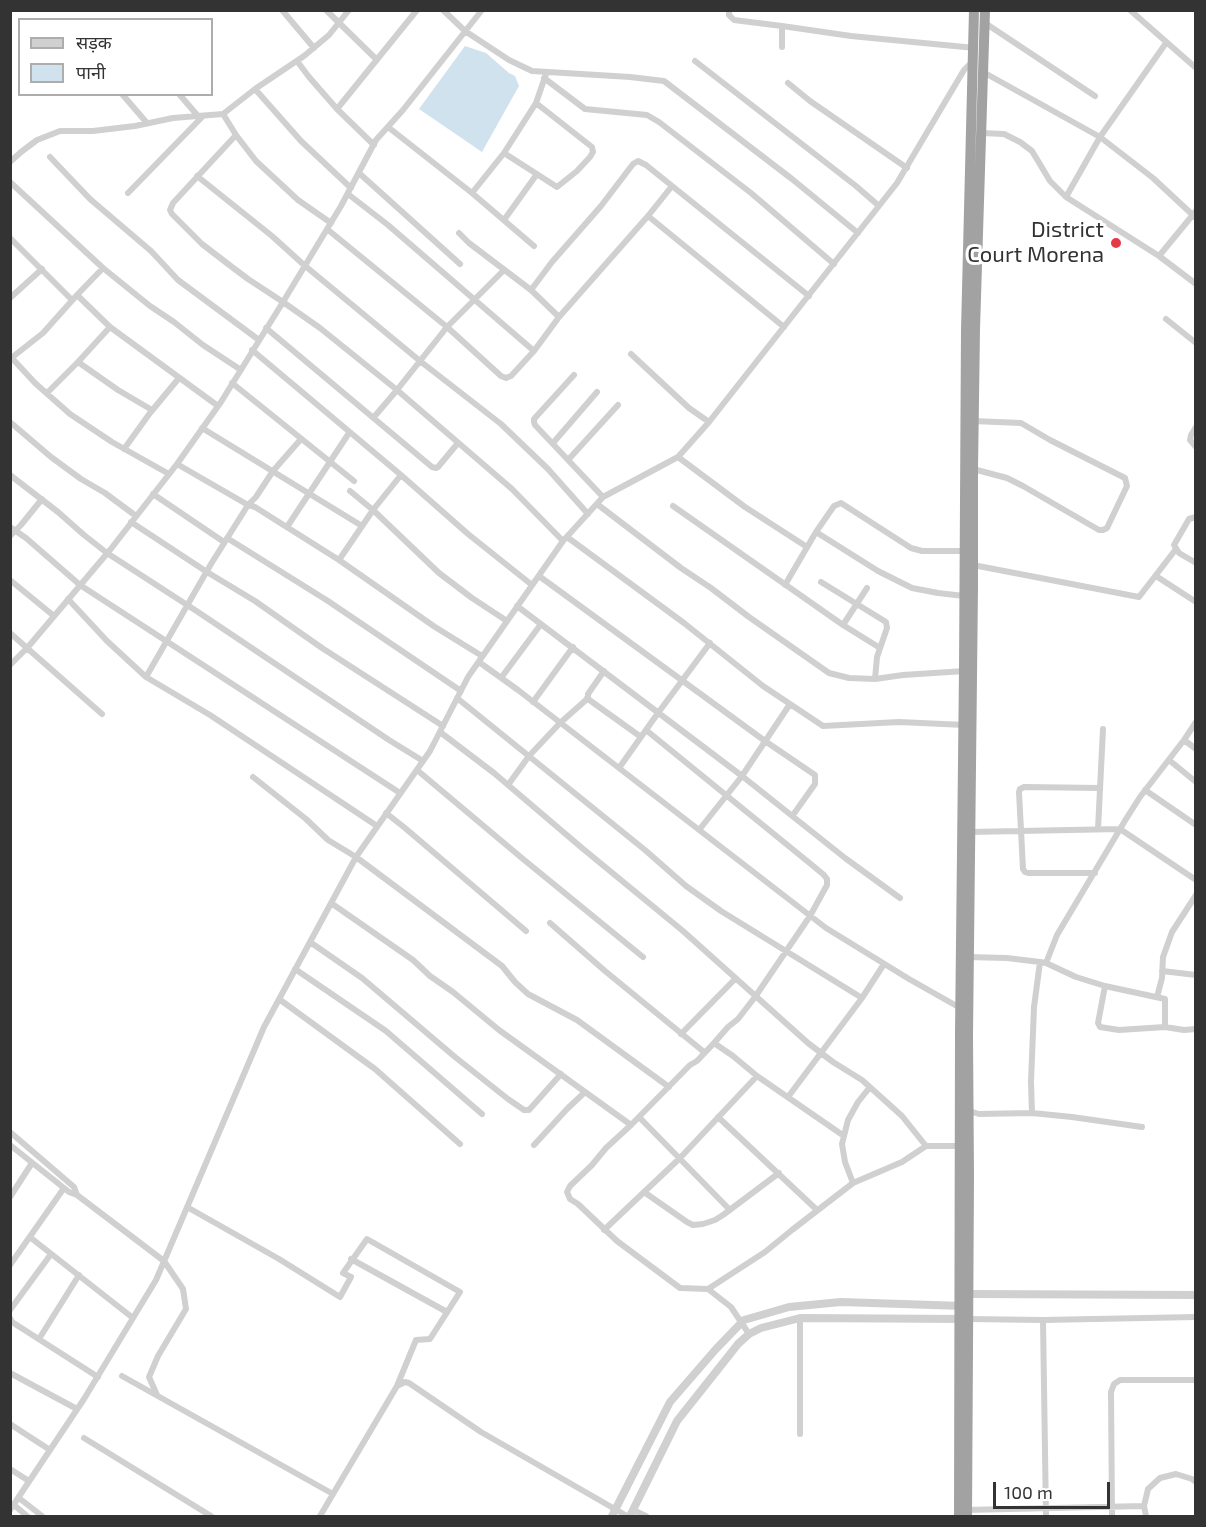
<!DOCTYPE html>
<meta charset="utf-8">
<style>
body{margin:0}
#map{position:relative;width:1206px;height:1527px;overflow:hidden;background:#fff;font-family:"Exo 2","Noto Sans Devanagari",sans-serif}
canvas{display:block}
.frame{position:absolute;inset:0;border:12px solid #333;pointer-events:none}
.legend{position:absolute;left:18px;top:18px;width:195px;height:78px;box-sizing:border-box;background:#fff;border:2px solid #adadad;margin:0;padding:8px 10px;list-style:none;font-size:18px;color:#333}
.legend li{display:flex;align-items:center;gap:12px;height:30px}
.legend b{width:30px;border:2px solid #adadad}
.scale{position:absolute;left:993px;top:1482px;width:117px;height:27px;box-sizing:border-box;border:3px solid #333;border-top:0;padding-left:8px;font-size:18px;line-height:21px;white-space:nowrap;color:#333;-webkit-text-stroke:4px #fff;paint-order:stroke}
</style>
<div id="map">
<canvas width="1206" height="1527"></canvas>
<div class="frame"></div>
<ul class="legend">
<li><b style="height:8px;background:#d0d0d0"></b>सड़क</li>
<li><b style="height:16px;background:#cfe2ee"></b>पानी</li>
</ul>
<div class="scale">100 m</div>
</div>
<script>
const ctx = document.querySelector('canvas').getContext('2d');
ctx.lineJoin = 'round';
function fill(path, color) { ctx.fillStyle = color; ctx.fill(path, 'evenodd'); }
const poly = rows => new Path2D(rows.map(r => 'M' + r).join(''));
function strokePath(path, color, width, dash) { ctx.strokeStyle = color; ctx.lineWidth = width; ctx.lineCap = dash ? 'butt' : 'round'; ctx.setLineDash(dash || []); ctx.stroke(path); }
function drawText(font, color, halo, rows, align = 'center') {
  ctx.font = font + ' "Exo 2",sans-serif'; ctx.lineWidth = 6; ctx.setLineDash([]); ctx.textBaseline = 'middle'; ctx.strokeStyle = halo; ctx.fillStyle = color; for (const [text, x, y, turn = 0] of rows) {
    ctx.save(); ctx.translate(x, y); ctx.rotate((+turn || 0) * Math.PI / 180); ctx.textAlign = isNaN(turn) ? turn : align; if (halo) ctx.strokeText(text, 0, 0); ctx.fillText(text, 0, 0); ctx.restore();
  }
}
const water = poly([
 [465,46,486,53,509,73,515,76,519,86,482,152,419,109]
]);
const minor = poly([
 [282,10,314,48],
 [326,10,377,60],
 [443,10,465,31,509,60,532,71,630,77,664,81,792,179,858,233],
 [729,10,729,15,734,20,782,26,782,47],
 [1130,10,1196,68],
 [985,23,1095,96],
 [782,26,851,36,975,48],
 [297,61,309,77,337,109],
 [695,61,856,186,879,206],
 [983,72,1100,137,1153,178,1196,218],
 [544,78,585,109,647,115,659,122,751,193,834,264],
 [788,83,810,101,907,168],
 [255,89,301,141,351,188],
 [122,94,147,123],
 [179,94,198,116],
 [223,114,236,135,256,161,298,200,331,223],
 [388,127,472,193,534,246],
 [981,133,1004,134,1020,142,1032,151,1050,181,1066,197,1159,256,1196,284],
 [236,135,173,203,170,210,172,214,202,244,232,267,248,279,283,302,320,328,397,390,512,489,563,541],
 [374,145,337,109,417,10],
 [504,153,557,187,577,171,590,157,593,152,592,147,536,103],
 [50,157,90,199,151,251,178,280,259,340],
 [10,162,21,152,37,140,60,131,93,131,135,126,173,118,223,114,255,89,304,56,329,35,349,10],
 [359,173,460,264],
 [197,176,272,236,304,265,420,361,501,424,548,469,588,514],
 [10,182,103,268],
 [128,193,203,116],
 [472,193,504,153,536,103,546,74],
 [348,194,388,225,534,351],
 [1066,197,1100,137,1166,43],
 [648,216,784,327],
 [504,220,537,174],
 [327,229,447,327,501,376,506,378,511,376,534,351,559,317,648,216,672,186],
 [459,233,469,243,531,290,559,317],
 [10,238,72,300],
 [1159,256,1196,211],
 [531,290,552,262,601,206,633,164,638,161,646,165,809,296],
 [77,295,103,268,150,306,174,322,203,345,241,370],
 [10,298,42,269],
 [1166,319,1196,343],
 [266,328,432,467,436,468,438,467,458,443],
 [252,350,401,475,468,534,532,585],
 [631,354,689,408,709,422],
 [10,356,35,383,70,414,112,442,169,474],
 [10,359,43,333,77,295,110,327],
 [78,362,118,390,152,410],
 [574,375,534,419,534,422,535,425,603,497],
 [232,383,354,481],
 [47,393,78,362,110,327,218,406],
 [374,417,397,390,447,327,504,270],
 [10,422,51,457,81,479,105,493,136,516],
 [1196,427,1191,435,1190,440,1196,447],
 [202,428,362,526],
 [301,439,273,471,256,497,248,505,255,507,339,560,435,627,482,656],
 [553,443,597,392],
 [124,449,150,413,179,378],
 [678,457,745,507,807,547],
 [568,460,618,405],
 [973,469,1007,478,1023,486,1099,530,1103,530,1107,528,1127,486,1125,478,1050,440,1021,423,973,421],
 [10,475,58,512,84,535,107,553,198,612,389,740,423,761],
 [350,491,373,510,439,573,472,598,507,621],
 [153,494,224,542],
 [597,504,681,568,711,588,749,617,829,673,849,678,875,679,903,675,965,671],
 [673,506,843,625],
 [1196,517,1189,519,1174,545,1179,553,1196,563],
 [131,522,207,572,255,601,322,648,443,726],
 [10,527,26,538,80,585,400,793],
 [287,527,349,433],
 [816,532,878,571,912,588,938,593,964,596],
 [10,536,21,525,42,499],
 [567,537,684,623,763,686,823,726,899,722,965,725],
 [227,538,328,601,461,691],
 [339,560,373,510,401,475],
 [973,565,1139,597,1176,549],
 [539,576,765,741,815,775,815,784,793,815],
 [1156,576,1196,602],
 [10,580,54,616],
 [821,582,886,622,887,628,877,657,875,679],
 [785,585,816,532,834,506,841,503,911,548,922,551,964,551],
 [867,588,843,625,880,648],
 [68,599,107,641,146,677,210,715,377,826],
 [517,606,742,776,845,858,900,898],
 [10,633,102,714],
 [479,662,518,690,826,928,909,979,962,1009],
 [10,665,28,647,110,550,177,464,221,402,283,302,341,206,376,140,403,110,482,10],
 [604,671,588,694,588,699,641,737],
 [146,677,211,564,248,505,177,464],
 [501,678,541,624],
 [457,698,645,850,686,886,721,911,862,998],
 [533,702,573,647],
 [646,730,812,865,824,875,827,879,827,885,810,916,755,997,738,1019,728,1027,714,1043,697,1061,690,1065,631,1125,606,1148,592,1165,570,1186,567,1192,570,1199,578,1204,617,1241,680,1288,708,1289],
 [440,732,494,773,582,848,683,931,808,1043,833,1062,862,1080,902,1116,926,1146,962,1146],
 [1184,740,1196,749],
 [1169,760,1196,782],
 [619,768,658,713,710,643],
 [417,770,523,859,643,957],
 [253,777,306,819,328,840,356,857,502,966,515,982,528,994,577,1020,669,1087],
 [508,785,529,756,560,723,586,700,588,696],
 [1145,790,1196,825],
 [386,813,405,828,526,931],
 [1098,829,1103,729],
 [699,830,742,776,790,704],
 [969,832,1120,829,1196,880],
 [1095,873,1028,873,1025,872,1023,869,1019,792,1020,789,1024,787,1100,788],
 [331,903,413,960,430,976,453,992,499,1030,631,1125],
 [550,923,605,971,704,1052],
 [310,942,362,978,455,1057,508,1099,524,1110,529,1110,561,1074],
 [967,957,1007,958,1040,962,1046,963,1076,977,1105,986],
 [1046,963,1057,935,1126,819,1140,797,1184,740,1196,722],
 [295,969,386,1031,482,1114],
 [1162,971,1196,975],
 [1105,986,1165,999,1165,1027,1119,1030,1100,1027,1098,1023,1105,986],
 [1157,997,1162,978,1163,957,1172,932,1196,895],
 [279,999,375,1069,460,1144],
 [1165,1027,1184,1030,1196,1029],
 [681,1034,735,979],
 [714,1043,733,1056,757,1076,844,1136],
 [870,1087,858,1102,848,1120,842,1144,845,1162,853,1183,902,1162,926,1146],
 [788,1097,862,998,884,964],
 [969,1111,979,1114,1032,1113,1072,1117,1142,1127],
 [1032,1113,1031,1082,1034,1007,1040,962],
 [639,1117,730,1210],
 [718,1117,817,1210],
 [10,1132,74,1187,77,1195],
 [10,1145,69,1192,77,1195,164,1261,183,1289,186,1309,158,1356,149,1377,157,1395],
 [534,1145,567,1109,585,1092],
 [644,1192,687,1222,693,1225,703,1224,715,1220,723,1215,779,1173],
 [10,1197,32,1163],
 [187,1207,279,1259,340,1297,351,1277,343,1273,367,1239,460,1292,430,1339,416,1340,397,1386],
 [604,1230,680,1158,757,1076],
 [31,1238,133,1318],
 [351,1259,447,1312],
 [10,1265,64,1188],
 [10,1310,51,1254],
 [10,1318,12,1322,98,1377],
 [800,1318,800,1434],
 [968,1319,1043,1320,1196,1317],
 [1043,1320,1046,1516],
 [749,1334,731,1307,708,1289,765,1252,792,1230,853,1183],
 [39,1339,79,1275],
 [10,1373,77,1409],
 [122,1376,333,1494],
 [10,1424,50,1450],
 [84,1438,211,1516],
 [10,1469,29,1481],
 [19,1498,42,1516],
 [14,1505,27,1516],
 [10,1510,84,1399,156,1280,264,1027,356,857,430,751,468,677,563,541,603,497,678,457,709,422,897,183,964,70,974,60],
 [633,1510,646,1516],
 [964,1510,1144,1506],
 [320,1516,397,1386,405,1382,409,1383,481,1432,627,1516],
 [1112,1516,1111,1392,1114,1384,1120,1380,1196,1380],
 [1146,1516,1144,1506,1148,1489,1160,1478,1176,1474,1192,1479,1196,1482]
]);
const tertiary = poly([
 [968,1294,1196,1295],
 [612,1516,670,1402,716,1349,744,1320,789,1307,841,1302,963,1306],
 [630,1516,677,1421,738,1344,749,1334,761,1328,800,1318,963,1319]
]);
const trunk = poly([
 [959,1516,960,1034,964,671,966,330,974,10],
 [967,1516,969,1178,968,1035,973,587,973,469,975,329,985,10]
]);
const markers = [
 [1116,243,6,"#e63946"]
];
const poiNames = [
 ["District",1104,230],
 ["Court Morena",1104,255]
];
fill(water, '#cfe2ee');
strokePath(minor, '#d0d0d0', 6);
strokePath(tertiary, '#d0d0d0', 8);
strokePath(trunk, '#a2a2a2', 10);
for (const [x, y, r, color] of markers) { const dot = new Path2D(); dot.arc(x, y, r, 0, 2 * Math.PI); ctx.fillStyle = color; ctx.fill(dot); strokePath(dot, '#fff', 2); }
drawText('22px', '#333', '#fff', poiNames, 'right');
</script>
